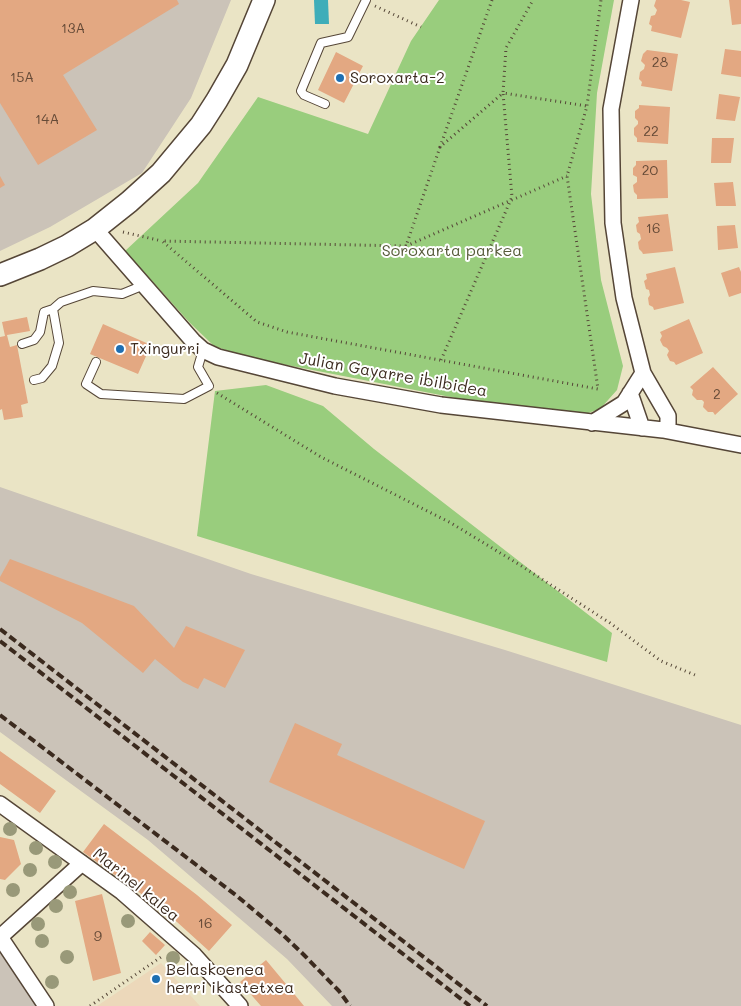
<!DOCTYPE html>
<style>
body{margin:0}
canvas{display:block;background:#eae4c5}
</style>
<canvas width="741" height="1006"></canvas>
<script>
const ctx = document.querySelector('canvas').getContext('2d');
ctx.lineJoin = 'round';
function fill(path, color) { ctx.fillStyle = color; ctx.fill(path, 'evenodd'); }
const poly = rows => new Path2D(rows.map(r => 'M' + r).join(''));
function strokePath(path, color, width, dash) { ctx.strokeStyle = color; ctx.lineWidth = width; ctx.lineCap = dash ? 'butt' : 'round'; ctx.setLineDash(dash || []); ctx.stroke(path); }
function drawText(font, color, halo, rows, align = 'center') {
  ctx.font = font + ' Mali,sans-serif'; ctx.lineWidth = 4; ctx.setLineDash([]); ctx.textBaseline = 'middle'; ctx.strokeStyle = halo; ctx.fillStyle = color; for (const [text, x, y, turn = 0] of rows) {
    ctx.save(); ctx.translate(x, y); ctx.rotate((+turn || 0) * Math.PI / 180); ctx.textAlign = isNaN(turn) ? turn : align; if (halo) ctx.strokeText(text, 0, 0); ctx.fillText(text, 0, 0); ctx.restore();
  }
}
const built = poly([
 [161,963,200,1006,97,1006]
]);
const industrial = poly([
 [0,0,231,0,191,98,142,173,50,227,0,251],
 [0,487,251,574,505,650,741,725,741,1006,332,1006,287,959,148,840,0,732],
 [0,953,4,958,37,1006,0,1006]
]);
const green = poly([
 [439,0,614,0,597,93,591,194,601,280,623,366,617,390,600,409,576,417,512,409,246,357,214,346,190,323,125,251,198,183,258,97,368,134,411,41],
 [266,385,323,406,374,449,612,633,607,662,197,536,215,391]
]);
const water = poly([
 [314,0,328,0,329,24,315,24]
]);
const building = poly([
 [0,0,177,0,179,4,63,75,97,130,38,165,0,103],
 [656,0,681,0,690,2,681,38,651,31,652,26,649,24,651,16,655,15,657,10,654,6],
 [729,0,741,0,741,24,732,25],
 [725,49,741,51,741,77,721,74],
 [647,50,678,54,672,91,641,86,642,82,639,79,640,72,644,69,645,65,641,61,643,54],
 [336,52,363,66,344,103,318,90],
 [719,94,740,97,735,121,716,119],
 [639,105,670,107,668,144,637,142,637,138,634,135,634,128,638,124,638,121,635,118,635,111,639,108],
 [712,138,734,138,731,163,711,163],
 [667,160,668,198,637,199,637,195,634,192,633,185,637,182,637,177,633,175,633,168,636,165,636,161],
 [0,176,5,185,0,188],
 [733,182,736,206,716,206,714,183],
 [668,214,673,251,643,254,642,252,639,249,638,242,641,239,640,234,637,232,636,225,639,222,638,217],
 [735,225,738,248,718,250,717,226],
 [675,267,684,303,654,310,653,307,649,305,648,298,650,295,649,290,646,289,644,281,647,279,646,274],
 [739,267,741,272,741,293,729,297,721,273],
 [27,317,30,331,7,335,10,347,17,345,28,403,21,405,23,417,4,420,2,409,0,410,0,337,5,336,2,322],
 [689,319,703,353,676,365,674,362,670,361,667,355,669,351,667,348,663,346,660,340,662,336,660,332],
 [103,324,151,345,138,374,90,354],
 [713,367,738,394,715,415,713,412,708,412,703,407,704,402,702,400,697,400,692,395,693,390,690,387],
 [10,559,134,606,174,648,186,626,245,650,225,688,204,678,198,689,183,682,155,659,143,673,82,623,0,581,0,577],
 [295,723,342,744,337,755,485,821,464,869,269,782],
 [0,751,56,791,40,813,0,784],
 [104,824,197,895,232,925,209,951,177,922,147,898,83,852],
 [0,837,14,840,21,864,5,880,0,879],
 [102,894,121,973,93,981,75,901],
 [150,932,165,945,156,955,142,941],
 [266,960,291,990,304,1006,261,1006,240,982]
]);
const path = poly([
 [492,0,440,147,503,93,506,48,533,0],
 [375,6,421,27],
 [440,147,406,246,162,241,257,322,287,332,598,389,567,176,587,106,601,0],
 [123,232,162,241],
 [406,246,567,176],
 [441,360,512,197,503,93,587,106],
 [217,393,321,457,451,523,520,565,610,623,661,661,695,675],
 [90,1006,164,955]
]);
const lane = poly([
 [325,104,304,95,301,91,321,43,348,37,366,0],
 [22,344,34,340,40,332,44,312,53,309],
 [96,362,86,384,101,394,184,399,209,386,198,367,203,350],
 [34,380,42,378,52,366,59,343,53,309,61,302,93,291,122,294,144,285]
]);
const street = poly([
 [631,0,611,109,613,223,624,298,643,373,668,416,668,425,663,430],
 [95,229,193,341,203,350,218,357,335,386,441,405,663,430,741,445],
 [630,393,642,428],
 [592,423,624,403,643,373],
 [0,804,122,892,194,955,240,1006],
 [0,937,82,863],
 [0,937,46,1006]
]);
const secondary = poly([
 [0,275,40,259,67,246,95,229,129,202,161,173,201,125,217,100,237,65,264,0]
]);
const rail = poly([
 [0,629,487,1006],
 [0,641,470,1006],
 [0,715,237,896,282,934,304,955,339,991,350,1006]
]);
const trees = [
 [10,829],
 [36,848],
 [55,862],
 [30,870],
 [13,890],
 [70,892],
 [56,906],
 [128,921],
 [38,924],
 [42,941],
 [67,957],
 [173,958],
 [52,982]
];
const markers = [
 [340,78,5,"#1f6fb2"],
 [120,349,5,"#1f6fb2"],
 [156,979,5,"#1f6fb2"]
];
const numberNames = [
 ["13A",73,29],
 ["28",660,63],
 ["15A",22,78],
 ["14A",47,120],
 ["22",651,132],
 ["20",650,171],
 ["16",653,229],
 ["2",717,395],
 ["16",205,924],
 ["9",98,937]
];
const poiNames = [
 ["Soroxarta-2",350,78],
 ["Txingurri",130,349],
 ["Belaskoenea",166,970],
 ["herri ikastetxea",166,988]
];
const parkNames = [
 ["Soroxarta parkea",452,251]
];
const streetNames = [
 ["Julian Gayarre ibilbidea",393,375,10],
 ["Marinel kalea",136,885,39]
];
fill(built, '#ecd8ba');
fill(industrial, '#cbc3b8');
fill(green, '#99cd7d');
fill(water, '#3eadb9');
fill(building, '#e3a882');
strokePath(lane, '#554637', 10);
strokePath(street, '#554637', 18);
strokePath(secondary, '#554637', 24);
strokePath(path, '#554637', 3, [1, 4]);
strokePath(lane, '#fff', 8);
strokePath(street, '#fff', 15);
strokePath(secondary, '#fff', 21);
strokePath(rail, '#3b2a1e', 4, [8, 4]);
ctx.fillStyle = '#999979';
for (const [x, y] of trees) { ctx.beginPath(); ctx.arc(x, y, 7, 0, 2 * Math.PI); ctx.fill(); }
for (const [x, y, r, color] of markers) { const dot = new Path2D(); dot.arc(x, y, r, 0, 2 * Math.PI); ctx.fillStyle = color; ctx.fill(dot); strokePath(dot, '#fff', 2); }
drawText('14px', '#654a37', null, numberNames);
drawText('16px', '#3b2a1e', '#fff', poiNames, 'left');
drawText('16px', '#575b3a', '#fff', parkNames);
drawText('16px', '#3b2a1e', '#fff', streetNames);
</script>
